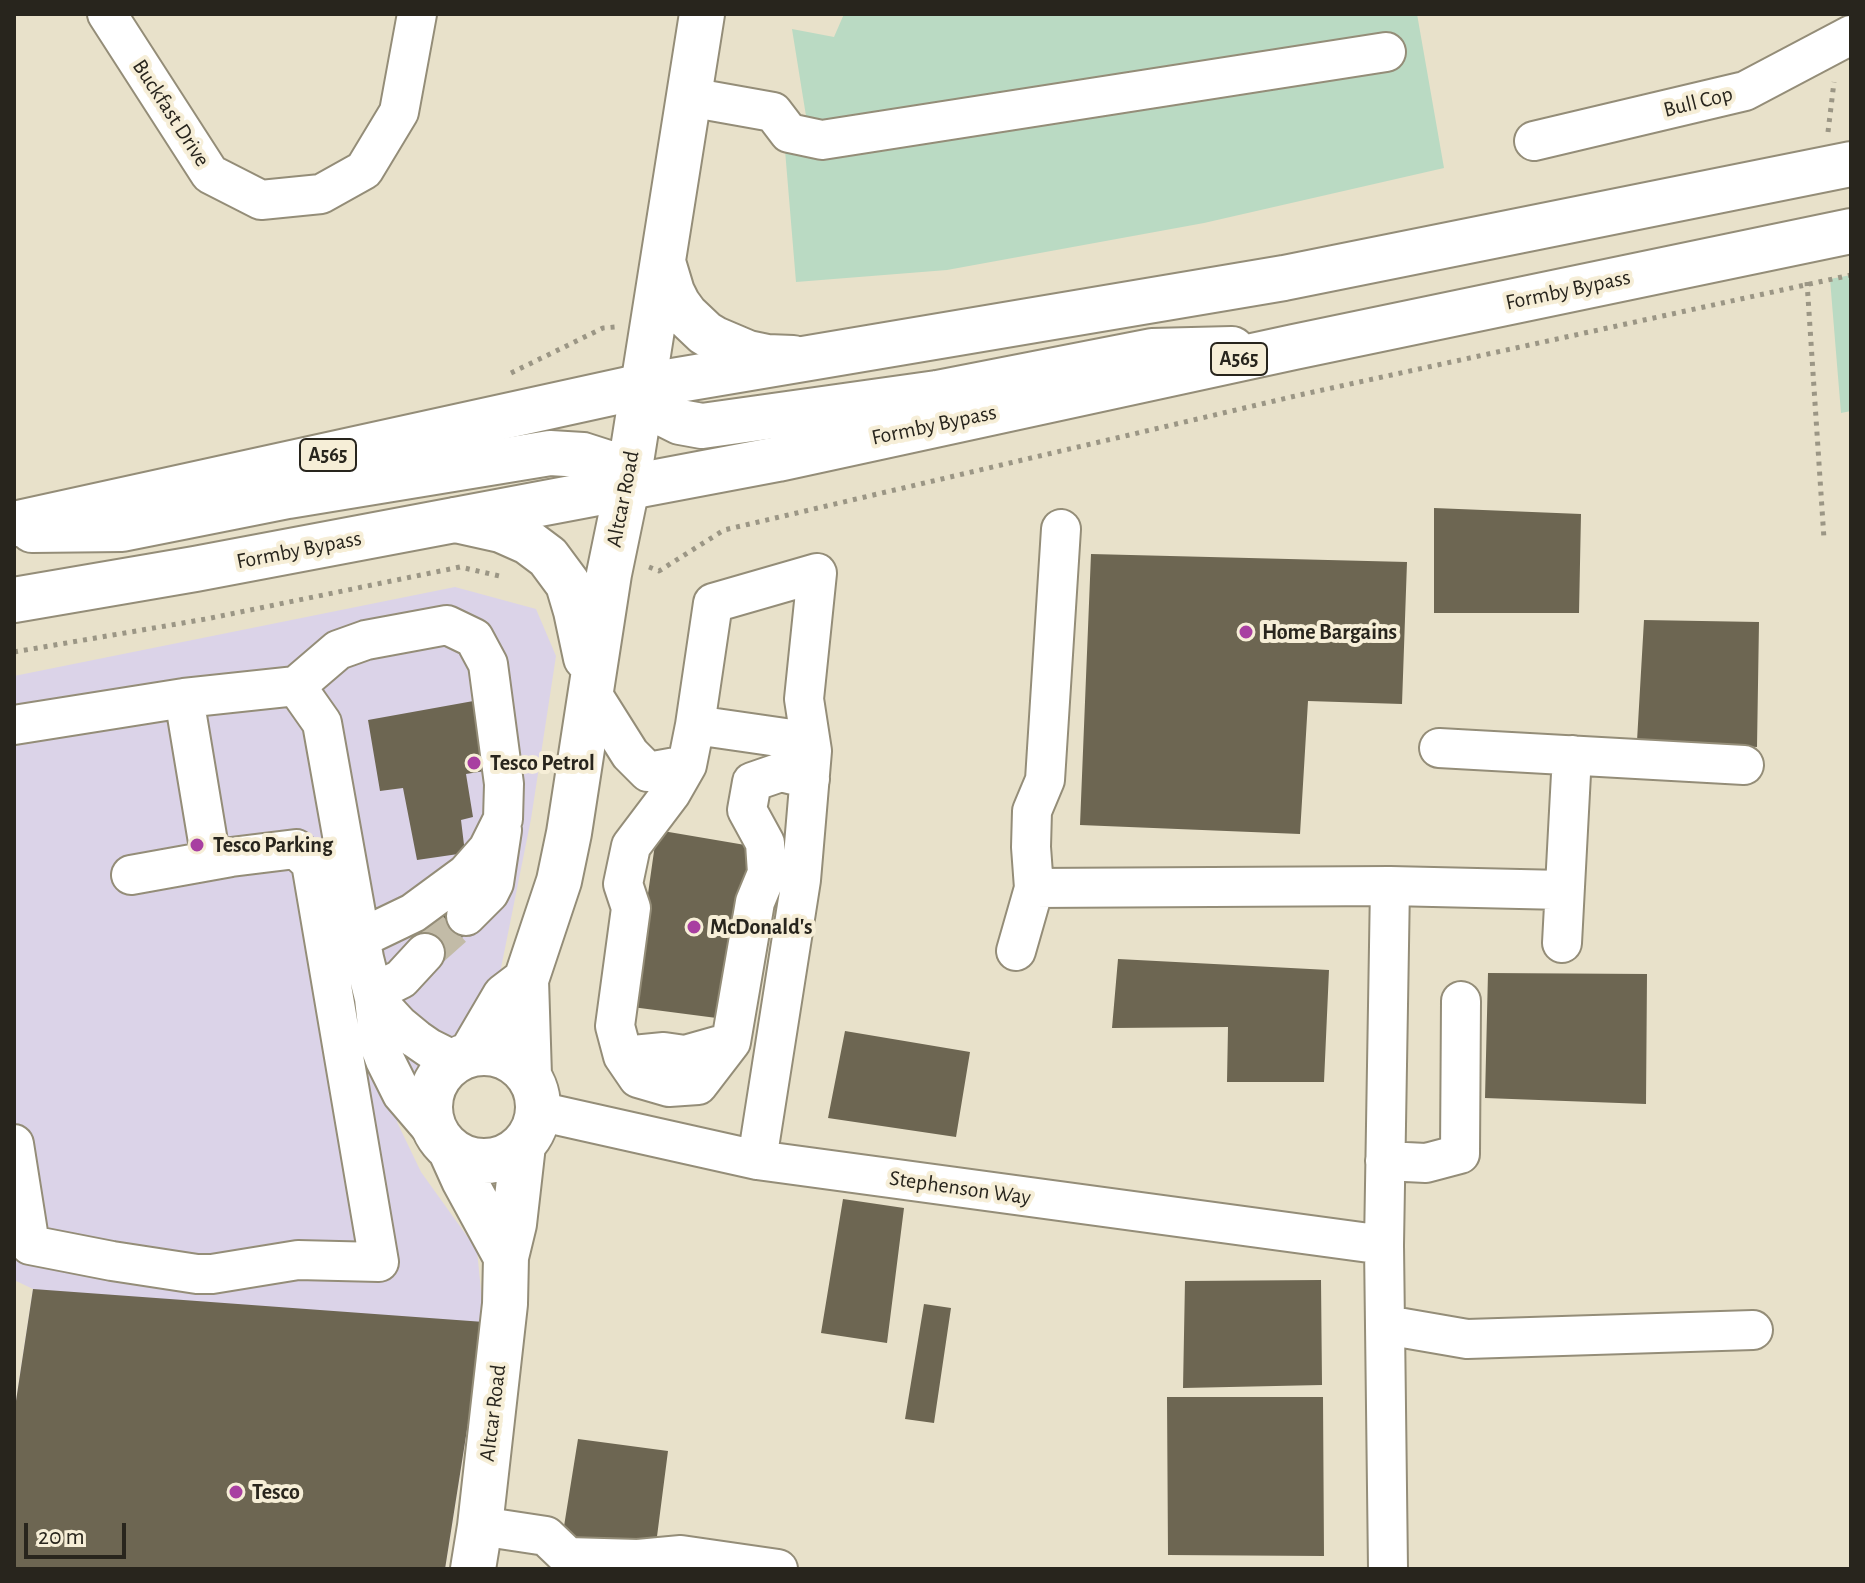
<!DOCTYPE html>
<style>
body{margin:0}
#map{position:relative;width:1865px;height:1583px;overflow:hidden;background:#e8e1ca;font-family:"Alegreya Sans",sans-serif}
canvas{display:block}
.frame{position:absolute;inset:0;border:16px solid #28251d;pointer-events:none}
.scale{position:absolute;left:24px;top:1523px;width:102px;height:36px;box-sizing:border-box;border:4px solid #28251d;border-top:0;padding-left:10px;font-size:24px;line-height:28px;white-space:nowrap;color:#28251d;-webkit-text-stroke:6px #f6eed7;paint-order:stroke}
</style>
<div id="map">
<canvas width="1865" height="1583"></canvas>
<div class="frame"></div>
<div class="scale">20 m</div>
</div>
<script>
const ctx = document.querySelector('canvas').getContext('2d');
ctx.lineJoin = 'round';
function fill(path, color) { ctx.fillStyle = color; ctx.fill(path, 'evenodd'); }
const poly = rows => new Path2D(rows.map(r => 'M' + r).join(''));
function strokePath(path, color, width, dash) { ctx.strokeStyle = color; ctx.lineWidth = width; ctx.lineCap = dash ? 'butt' : 'round'; ctx.setLineDash(dash || []); ctx.stroke(path); }
function drawText(font, color, halo, rows, align = 'center') {
  ctx.font = font + ' "Alegreya Sans",sans-serif'; ctx.lineWidth = 8; ctx.setLineDash([]); ctx.textBaseline = 'middle'; ctx.strokeStyle = halo; ctx.fillStyle = color; for (const [text, x, y, turn = 0] of rows) {
    ctx.save(); ctx.translate(x, y); ctx.rotate((+turn || 0) * Math.PI / 180); ctx.textAlign = isNaN(turn) ? turn : align; if (halo) ctx.strokeText(text, 0, 0); ctx.fillText(text, 0, 0); ctx.restore();
  }
}
const commercial = poly([
 [455,587,536,609,556,656,531,819,500,973,476,1036,437,1044,397,1122,421,1172,477,1250,484,1322,445,1569,14,1569,14,1414,33,1289,14,1280,14,676]
]);
const green = poly([
 [844,14,1417,14,1444,168,1204,223,947,270,796,282,785,150,811,147,792,29,834,37],
 [1851,275,1851,411,1841,413,1830,279]
]);
const building = poly([
 [1434,508,1581,514,1579,613,1434,613],
 [1091,554,1407,562,1402,704,1308,701,1300,834,1080,825],
 [1644,620,1759,622,1757,747,1637,741],
 [479,700,491,770,466,774,473,817,461,820,465,853,417,860,403,788,380,791,368,720],
 [657,830,757,847,732,1020,632,1007],
 [455,905,475,926,434,963,415,941],
 [1118,959,1329,970,1324,1082,1227,1082,1228,1027,1112,1028],
 [1488,973,1647,974,1646,1104,1485,1098],
 [845,1031,970,1052,956,1137,828,1118],
 [843,1199,904,1208,887,1343,821,1333],
 [1321,1280,1322,1385,1183,1388,1185,1281],
 [33,1289,484,1322,445,1569,14,1569,14,1414],
 [924,1304,951,1308,934,1423,905,1419],
 [1167,1397,1323,1397,1324,1556,1168,1555],
 [578,1439,668,1451,655,1552,561,1545]
]);
const minorTunnel = poly([
 [425,953,466,916]
]);
const path = poly([
 [1828,132,1834,82],
 [1807,282,1824,539],
 [511,373,603,328,615,327],
 [649,567,659,571,724,530,1304,394,1851,275],
 [14,652,206,619,460,567,504,577]
]);
const minor = poly([
 [107,14,210,174,261,200,321,194,364,170,399,112,417,14],
 [689,97,773,112,789,133,822,140,1386,52],
 [1534,141,1745,91,1851,35],
 [296,686,338,650,366,640,447,625,474,638,488,664,504,784,503,819,488,849,466,874,413,913,361,938],
 [591,692,630,754,648,772,687,765,695,725,713,603,817,573,804,699,812,751,801,880,757,1160],
 [184,698,211,860],
 [14,725,184,698,296,686,322,723,364,958,374,998,379,1044,385,1060,402,1094,438,1136],
 [695,725,792,739,812,751],
 [1439,748,1744,765],
 [687,765,671,793,631,846,623,884,631,908,615,1026,623,1056,638,1078,669,1087,698,1085,731,1042,755,902,767,873,765,843,747,810,752,782,781,772,810,779],
 [1034,888,1390,886,1563,890],
 [466,916,489,893,494,883,502,830],
 [1562,943,1572,755],
 [1016,951,1034,888,1031,847,1032,811,1045,780,1061,529],
 [373,993,401,979,425,953],
 [374,998,399,1025,416,1039,429,1048,445,1056,459,1059],
 [623,1056,664,1052,685,1055,731,1042],
 [538,1111,757,1160,1384,1245],
 [14,1144,30,1245,112,1261,197,1274,212,1274,298,1260,379,1262,311,863,296,849,231,857,131,875],
 [1385,1161,1426,1163,1460,1154,1461,1001],
 [1386,1325,1467,1339,1753,1330],
 [480,1526,546,1536,568,1557,638,1559,681,1555,778,1569],
 [1388,1569,1384,1245,1390,886]
]);
const major = poly([
 [663,262,672,292,678,304,686,315,705,333,715,339,748,353,767,357,793,358],
 [643,386,646,397,664,414,680,422,702,426,937,393,1152,351,1232,349],
 [456,520,501,530,528,542,548,557,568,584,576,611,586,658],
 [32,530,122,529,288,496,550,453,583,455,611,464,619,470,627,487],
 '430 1107a54 54 0 1 1 108 0a54 54 0 1 1-108 0Z',
 [471,1054,505,996,526,980],
 [529,1076,526,980,559,881,569,833,609,574,627,487,702,14],
 [450,1149,464,1180,506,1257],
 [473,1569,480,1526,505,1304,506,1257,514,1224,523,1145]
]);
const highway = poly([
 [14,524,643,386,1284,278,1851,164],
 [14,600,195,569,778,459,1294,347,1851,231]
]);
const markers = [
 [1246,632,8,"#a83fa1"],
 [474,763,8,"#a83fa1"],
 [197,845,8,"#a83fa1"],
 [694,927,8,"#a83fa1"],
 [236,1492,8,"#a83fa1"]
];
const shields = [
 [1239,359,56],
 [328,455,56]
];
const shieldNames = [
 ["A565",1239,359],
 ["A565",328,455]
];
const streetNames = [
 ["Bull Cop",1698,102,-14],
 ["Buckfast Drive",171,113,57],
 ["Formby Bypass",1568,290,-12],
 ["Formby Bypass",934,425,-12],
 ["Altcar Road",623,499,-79],
 ["Formby Bypass",299,550,-11],
 ["Stephenson Way",960,1188,8],
 ["Altcar Road",493,1413,-83]
];
const poiNames = [
 ["Home Bargains",1262,632],
 ["Tesco Petrol",490,763],
 ["Tesco Parking",213,845],
 ["McDonald's",710,927],
 ["Tesco",252,1492]
];
fill(commercial, '#dbd3e8');
fill(green, '#badac3');
fill(building, '#6d6652');
strokePath(minorTunnel, '#c2bba7', 38, [38, 19]);
strokePath(minor, '#948d78', 42);
strokePath(major, '#948d78', 48);
strokePath(highway, '#948d78', 48);
strokePath(path, '#9b9685', 5, [4, 6]);
strokePath(minor, '#fff', 38);
strokePath(major, '#fff', 44);
strokePath(highway, '#fff', 44);
for (const [x, y, r, color] of markers) { const dot = new Path2D(); dot.arc(x, y, r, 0, 2 * Math.PI); ctx.fillStyle = color; ctx.fill(dot); strokePath(dot, '#f6eed7', 3); }
for (const [x, y, w] of shields) { const box = new Path2D(); box.roundRect(x - w / 2, y - 16, w, 32, 6); ctx.fillStyle = '#f6eed7'; ctx.fill(box); strokePath(box, '#28251d', 2); }
drawText('bold 20px', '#28251d', null, shieldNames);
drawText('22px', '#28251d', '#f6eed7', streetNames);
drawText('bold 22px', '#28251d', '#f6eed7', poiNames, 'left');
</script>
